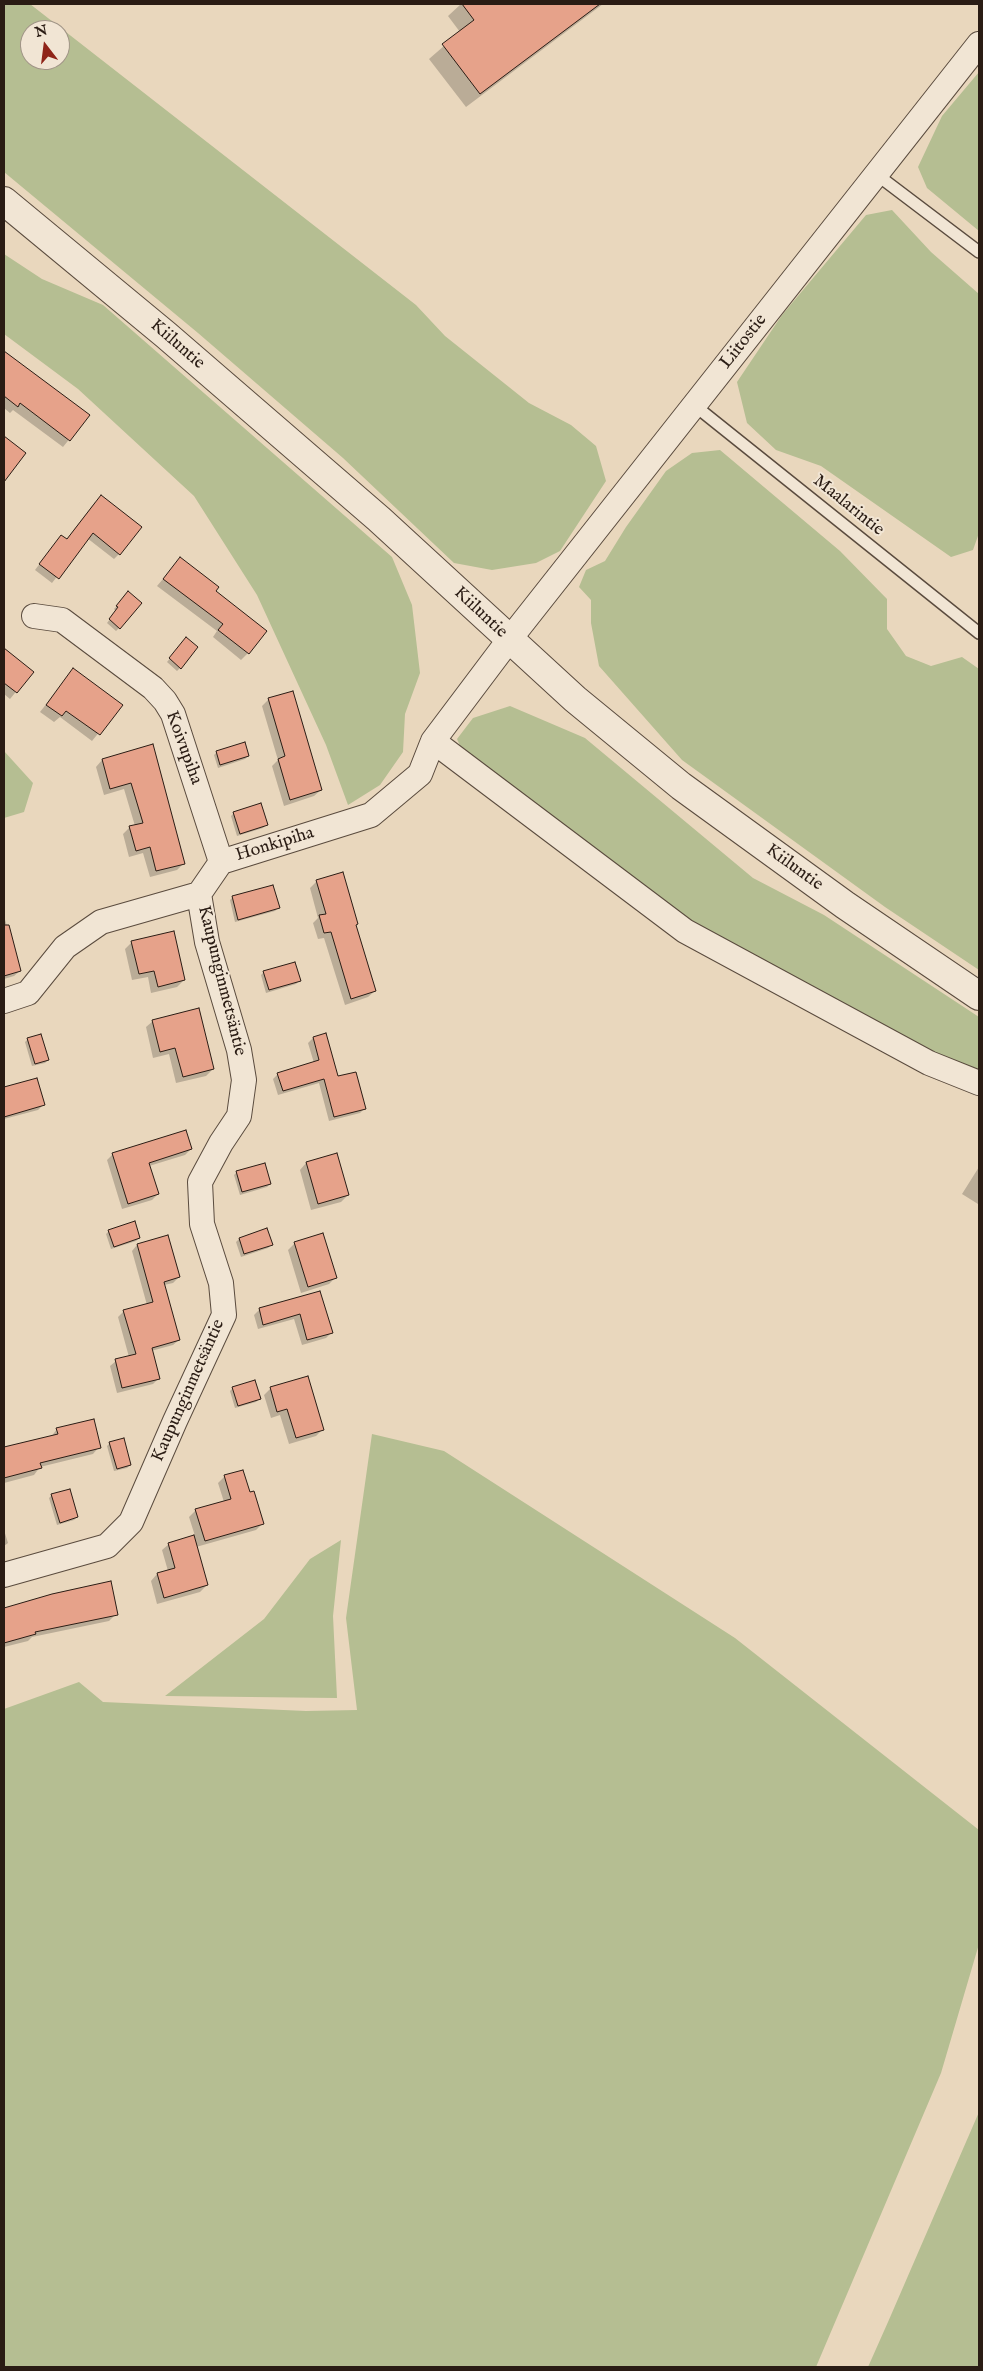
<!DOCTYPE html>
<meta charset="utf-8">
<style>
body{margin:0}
#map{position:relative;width:983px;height:2371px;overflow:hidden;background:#e9d7bd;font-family:"IM FELL English",serif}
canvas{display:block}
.frame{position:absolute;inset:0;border:5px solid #2a1c14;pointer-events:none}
.north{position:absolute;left:20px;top:20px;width:50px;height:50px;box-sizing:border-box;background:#f1e5d4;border:1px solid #a19587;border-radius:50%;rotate:345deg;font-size:14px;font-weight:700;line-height:20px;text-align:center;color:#2a1c14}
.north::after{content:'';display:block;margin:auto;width:18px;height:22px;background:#8f2418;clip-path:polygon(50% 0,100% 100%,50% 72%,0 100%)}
</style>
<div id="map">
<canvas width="983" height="2371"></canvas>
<div class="frame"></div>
<div class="north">N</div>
</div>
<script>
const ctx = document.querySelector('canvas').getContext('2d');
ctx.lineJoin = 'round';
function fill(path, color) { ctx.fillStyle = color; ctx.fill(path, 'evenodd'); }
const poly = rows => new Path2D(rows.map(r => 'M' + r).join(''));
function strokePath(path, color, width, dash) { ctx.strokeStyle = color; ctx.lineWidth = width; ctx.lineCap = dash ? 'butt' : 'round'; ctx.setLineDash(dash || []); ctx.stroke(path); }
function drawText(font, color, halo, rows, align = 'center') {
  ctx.font = font + ' "IM FELL English",serif'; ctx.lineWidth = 4; ctx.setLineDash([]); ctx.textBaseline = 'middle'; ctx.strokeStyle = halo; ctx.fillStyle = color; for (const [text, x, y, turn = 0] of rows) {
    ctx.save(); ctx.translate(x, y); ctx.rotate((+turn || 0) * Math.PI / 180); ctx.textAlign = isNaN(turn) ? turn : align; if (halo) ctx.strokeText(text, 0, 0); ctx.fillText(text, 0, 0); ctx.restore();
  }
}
const green = poly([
 [4,4,30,4,416,305,445,336,529,403,571,425,596,446,606,481,560,551,536,563,492,570,454,563,343,458,198,333,4,172],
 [30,30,60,30,60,60,30,60],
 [979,72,979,231,927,188,918,167,942,116],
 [892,210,931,252,979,294,979,533,973,550,951,557,821,466,776,450,747,423,737,382,782,315,866,215],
 [4,254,42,279,103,305,392,557,412,605,420,673,405,714,403,752,380,785,348,805,326,745,257,595,194,496,78,389,4,334],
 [720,450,840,551,887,599,887,629,906,656,931,666,962,657,979,669,979,970,885,907,682,760,599,666,591,623,591,600,579,587,586,570,605,561,626,527,666,471,692,453],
 [510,706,585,738,753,878,824,915,979,1017,979,1073,937,1058,741,954,655,898,464,755,457,739,473,718],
 [4,751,33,783,24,812,4,818],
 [372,1434,444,1451,735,1638,979,1830,979,1944,941,2073,816,2367,4,2367,4,1709,79,1682,103,1702,306,1711,357,1710,346,1618],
 [341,1540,333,1616,337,1698,165,1696,264,1619,310,1559],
 [979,2112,979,2367,868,2367,888,2322]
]);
const shadow = poly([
 [461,4,603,4,466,107,429,59,460,32,448,16],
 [4,354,88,416,63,447,13,410,10,413,4,408],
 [95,502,119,554,114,559,87,538,52,583,35,570,56,542,66,540],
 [180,559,214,591,248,653,241,660,213,637,217,631,157,586],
 [126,596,119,628,116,631,107,623,116,611,114,609],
 [183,642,180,668,177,671,167,662],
 [4,650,32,672,10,699,4,694],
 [73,670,121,705,92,741,60,717,54,722,40,712],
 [269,699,321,790,314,796,284,806,272,766,278,760,262,706],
 [152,746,184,863,177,870,150,877,143,853,129,857,123,834,130,827,135,826,124,789,104,795,96,767,102,760],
 [217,752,248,756,245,759,218,768,214,755],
 [234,813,266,825,263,828,237,836,231,816],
 [317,881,355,925,375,991,368,997,345,1005,324,938,318,939,313,923,318,918,310,888],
 [233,897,278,908,275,911,235,922,230,900],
 [4,916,20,971,14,976,4,979],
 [132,942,184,980,177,987,151,993,148,977,132,980,125,949],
 [264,972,299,981,296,984,266,993,261,975],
 [153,1021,213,1069,206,1076,176,1083,169,1054,153,1058,146,1027],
 [313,1038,338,1078,365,1108,360,1113,329,1121,319,1083,278,1095,273,1079,278,1074,314,1063,308,1043],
 [28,1039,48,1060,45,1063,32,1066,25,1042],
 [36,1079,43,1105,38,1110,4,1119,4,1089],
 [191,1149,185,1155,149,1166,158,1194,152,1200,122,1209,107,1160,113,1154],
 [306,1163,348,1195,341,1202,311,1210,300,1170],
 [979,1167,979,1203,978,1204,962,1194],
 [237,1172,270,1184,267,1187,240,1195,234,1175],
 [109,1231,139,1238,136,1241,111,1249,106,1234],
 [239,1239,271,1245,268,1248,241,1257,236,1242],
 [295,1243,336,1277,329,1284,301,1293,288,1250],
 [137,1245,179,1277,173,1283,164,1285,179,1340,173,1345,151,1351,158,1379,153,1384,117,1393,110,1366,116,1361,129,1357,118,1317,124,1311,147,1305,132,1251],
 [319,1292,331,1333,326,1338,302,1345,294,1319,258,1329,254,1315,259,1310],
 [233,1388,259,1399,256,1402,235,1408,230,1391],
 [271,1388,323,1429,316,1436,289,1444,280,1415,271,1418,264,1395],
 [57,1429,99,1447,93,1454,40,1467,34,1475,4,1483,4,1450,51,1437],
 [110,1443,130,1465,127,1468,114,1471,107,1446],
 [225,1476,249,1494,262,1524,256,1530,196,1547,207,1585,200,1592,157,1604,151,1581,157,1574,168,1571,162,1550,169,1544,195,1536,189,1517,196,1510,224,1502,218,1483],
 [52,1495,77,1517,74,1520,57,1525,49,1498],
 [4,1530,8,1543,4,1546],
 [52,1595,116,1614,109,1621,32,1637,28,1641,4,1647,4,1609]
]);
const building = poly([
 [462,4,600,4,480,94,442,44,474,20,462,4],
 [4,351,90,415,70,441,20,403,18,407,4,396,4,351],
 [4,436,26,453,4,482,4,436],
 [101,495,142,527,120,555,93,533,59,579,39,564,61,535,67,539,101,495],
 [180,557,219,587,216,591,267,631,249,654,218,630,223,624,163,579,180,557],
 [128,591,142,603,120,629,109,619,118,607,116,606,128,591],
 [186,637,198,647,181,669,169,658,186,637],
 [4,648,34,672,17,693,4,683,4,648],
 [73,668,123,705,100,735,66,711,62,716,46,705,73,668],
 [293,691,322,790,290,800,278,759,285,756,268,698,293,691],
 [245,742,249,756,220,765,216,751,245,742],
 [153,744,185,864,156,871,150,847,136,851,129,826,143,823,131,783,110,789,102,759,153,744],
 [261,803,268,825,240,834,233,812,261,803],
 [343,872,358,924,356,925,376,991,351,999,331,932,324,933,319,915,326,914,316,880,343,872],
 [273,885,280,908,238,920,232,896,273,885],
 [4,925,9,925,21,971,4,976,4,925],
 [174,931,185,980,158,987,154,971,139,974,131,941,174,931],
 [295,962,301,981,269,990,263,971,295,962],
 [199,1008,214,1069,183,1077,175,1048,160,1052,152,1020,199,1008],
 [326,1033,338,1076,356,1072,366,1109,334,1117,324,1079,283,1091,277,1073,319,1060,313,1037,326,1033],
 [41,1034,49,1060,35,1064,27,1038,41,1034],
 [37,1078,45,1105,4,1117,4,1087,37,1078],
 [186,1130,192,1149,149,1163,159,1194,128,1204,112,1153,186,1130],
 [337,1153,349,1195,318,1204,306,1162,337,1153],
 [265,1163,271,1184,242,1192,236,1171,265,1163],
 [135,1221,140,1238,114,1247,108,1230,135,1221],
 [267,1228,273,1245,244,1254,239,1238,267,1228],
 [323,1233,337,1278,308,1287,294,1242,323,1233],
 [168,1235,180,1277,164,1282,180,1340,152,1348,160,1379,122,1388,115,1359,136,1354,123,1310,153,1302,137,1244,168,1235],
 [320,1291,333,1333,307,1340,300,1314,263,1325,259,1308,320,1291],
 [308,1376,324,1430,296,1438,287,1409,277,1412,270,1387,308,1376],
 [255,1380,261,1399,238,1406,232,1387,255,1380],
 [94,1419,101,1448,40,1463,42,1468,4,1478,4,1447,58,1434,56,1428,94,1419],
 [124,1438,131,1465,117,1469,109,1442,124,1438],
 [243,1470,250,1492,254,1491,264,1524,205,1541,195,1509,231,1499,224,1475,243,1470],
 [70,1489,78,1517,60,1523,51,1494,70,1489],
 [194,1535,208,1585,164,1598,157,1573,175,1568,168,1543,194,1535],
 [111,1581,118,1615,35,1632,36,1634,4,1643,4,1608,52,1594,111,1581]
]);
const service = poly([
 [876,174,979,252],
 [694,405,979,633]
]);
const minor = poly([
 [34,616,62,620,153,688,165,701,173,714,221,862],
 [433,741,685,931,929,1063,979,1083],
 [4,1001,28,993,65,947,101,922,199,894,221,862,371,815,420,774,433,741,509,640,979,44],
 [4,1575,107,1546,131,1522,175,1421,224,1315,221,1283,202,1224,200,1182,221,1143,239,1116,244,1080,239,1050,207,942,199,894]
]);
const tertiary = poly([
 [4,201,166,335,379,519,575,699,681,786,845,905,979,996]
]);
const streetNames = [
 ["Liitostie",744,342,-52],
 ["Kiiluntie",177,345,41],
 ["Maalarintie",848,506,39],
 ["Kiiluntie",480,613,43],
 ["Koivupiha",183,748,70],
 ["Honkipiha",275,845,-17],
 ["Kiiluntie",794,868,36],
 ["Kaupunginmetsäntie",221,981,76],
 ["Kaupunginmetsäntie",189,1391,-66]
];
fill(green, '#b5be92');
fill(shadow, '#0003');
fill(building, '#e6a28a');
strokePath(building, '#2a1c14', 1);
strokePath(service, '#5a4b3e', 14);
strokePath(minor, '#5a4b3e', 26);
strokePath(tertiary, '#5a4b3e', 30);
strokePath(service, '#f1e5d4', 11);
strokePath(minor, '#f1e5d4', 24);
strokePath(tertiary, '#f1e5d4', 28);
drawText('18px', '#2a1c14', '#f1e5d4', streetNames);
</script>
